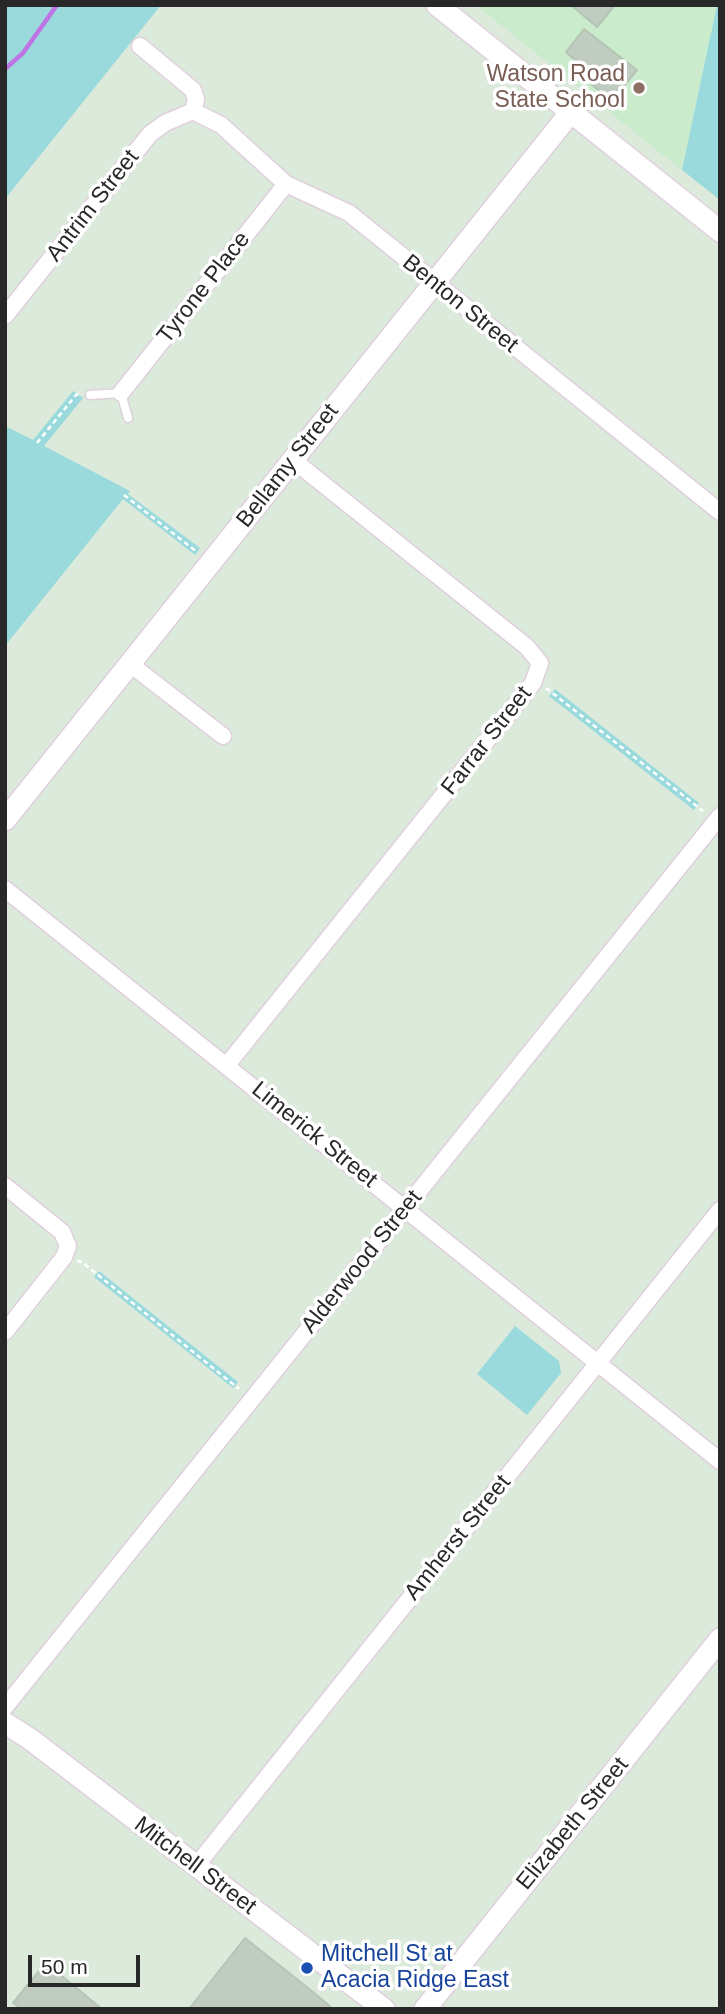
<!DOCTYPE html>
<style>
body{margin:0}
#map{position:relative;width:725px;height:2014px;overflow:hidden;background:#dbeadb;font-family:Arial,sans-serif}
canvas{display:block}
.frame{position:absolute;inset:0;border:7px solid #282828;pointer-events:none}
.scale{position:absolute;left:28px;top:1955px;width:112px;height:32px;box-sizing:border-box;border:4px solid #282828;border-top:0;padding-left:9px;font-size:21px;line-height:24px;white-space:nowrap;color:#282828;-webkit-text-stroke:5px #fff;paint-order:stroke}
</style>
<div id="map">
<canvas width="725" height="2014"></canvas>
<div class="frame"></div>
<div class="scale">50 m</div>
</div>
<script>
const ctx = document.querySelector('canvas').getContext('2d');
ctx.lineJoin = 'round';
function fill(path, color) { ctx.fillStyle = color; ctx.fill(path, 'evenodd'); }
const poly = rows => new Path2D(rows.map(r => 'M' + r).join(''));
function strokePath(path, color, width, dash) { ctx.strokeStyle = color; ctx.lineWidth = width; ctx.lineCap = dash ? 'butt' : 'round'; ctx.setLineDash(dash || []); ctx.stroke(path); }
function drawText(font, color, halo, rows, align = 'center') {
  ctx.font = font + ' Arial,sans-serif'; ctx.lineWidth = 7; ctx.setLineDash([]); ctx.textBaseline = 'middle'; ctx.strokeStyle = halo; ctx.fillStyle = color; for (const [text, x, y, turn = 0] of rows) {
    ctx.save(); ctx.translate(x, y); ctx.rotate((+turn || 0) * Math.PI / 180); ctx.textAlign = isNaN(turn) ? turn : align; if (halo) ctx.strokeText(text, 0, 0); ctx.fillText(text, 0, 0); ctx.restore();
  }
}
const education = poly([
 [476,5,717,5,682,170]
]);
const green = poly([
 [5,5,161,5,5,199],
 [717,5,720,5,720,200,682,170],
 [73,391,83,398,44,446,130,491,128,494,200,548,195,555,123,499,5,646,5,426,33,440],
 [555,689,699,803,694,810,549,696],
 [99,1271,238,1382,233,1388,94,1277],
 [515,1326,559,1361,561,1373,527,1415,477,1374]
]);
const stream = poly([
 [5,69,23,53,57,5]
]);
const building = poly([
 [571,5,615,5,597,27,571,5],
 [584,29,637,70,612,101,571,68,576,61,566,52,584,29],
 [245,1938,313,1992,333,2009,189,2009,245,1938],
 [45,1967,51,1967,102,2009,21,2009,13,2003,39,1971,45,1967]
]);
const path = poly([
 [37,443,76,395,80,393],
 [124,495,197,552],
 [546,688,703,811],
 [77,1261,82,1262,239,1389]
]);
const service = poly([
 [90,395,121,393,128,418]
]);
const minor = poly([
 [140,46,193,90,196,99,193,111],
 [193,111,221,125,286,184,349,213,720,512],
 [5,316,150,134,165,123,193,111],
 [121,393,286,184],
 [130,664,223,736],
 [5,889,720,1461],
 [227,1065,533,683,540,663,527,647,293,460],
 [5,1186,62,1232,68,1246,64,1257,5,1332],
 [5,1707,720,816],
 [196,1866,720,1210]
]);
const tertiary = poly([
 [437,5,720,231],
 [5,820,571,112],
 [5,1723,30,1739,384,2009],
 [425,2009,720,1639]
]);
const markers = [
 [639,88,7,"#8d6e63"],
 [307,1968,7,"#1a4fb4"]
];
const educationNames = [
 ["Watson Road",625,75],
 ["State School",625,101]
];
const streetNames = [
 ["Antrim Street",93,206,-52],
 ["Tyrone Place",204,288,-52],
 ["Benton Street",460,304,39],
 ["Bellamy Street",288,466,-52],
 ["Farrar Street",487,741,-52],
 ["Limerick Street",314,1135,39],
 ["Alderwood Street",362,1262,-51],
 ["Amherst Street",458,1538,-51],
 ["Elizabeth Street",573,1824,-51],
 ["Mitchell Street",195,1866,37]
];
const transitNames = [
 ["Mitchell St at",321,1955],
 ["Acacia Ridge East",321,1981]
];
fill(education, '#cbebcd');
fill(green, '#9adadd');
strokePath(stream, '#be74e5', 4.5);
fill(building, '#c0ccc0');
strokePath(building, '#b5c5b5', 2);
strokePath(service, '#e0d0dd', 11);
strokePath(minor, '#e0d0dd', 19);
strokePath(tertiary, '#e0d0dd', 24);
strokePath(path, '#fff', 2.5, [5, 3.5]);
strokePath(service, '#fff', 8);
strokePath(minor, '#fff', 16);
strokePath(tertiary, '#fff', 21);
for (const [x, y, r, color] of markers) { const dot = new Path2D(); dot.arc(x, y, r, 0, 2 * Math.PI); ctx.fillStyle = color; ctx.fill(dot); strokePath(dot, '#fff', 2.5); }
drawText('23px', '#785e54', '#fff', educationNames, 'right');
drawText('23px', '#282828', '#fff', streetNames);
drawText('23px', '#164399', '#fff', transitNames, 'left');
</script>
